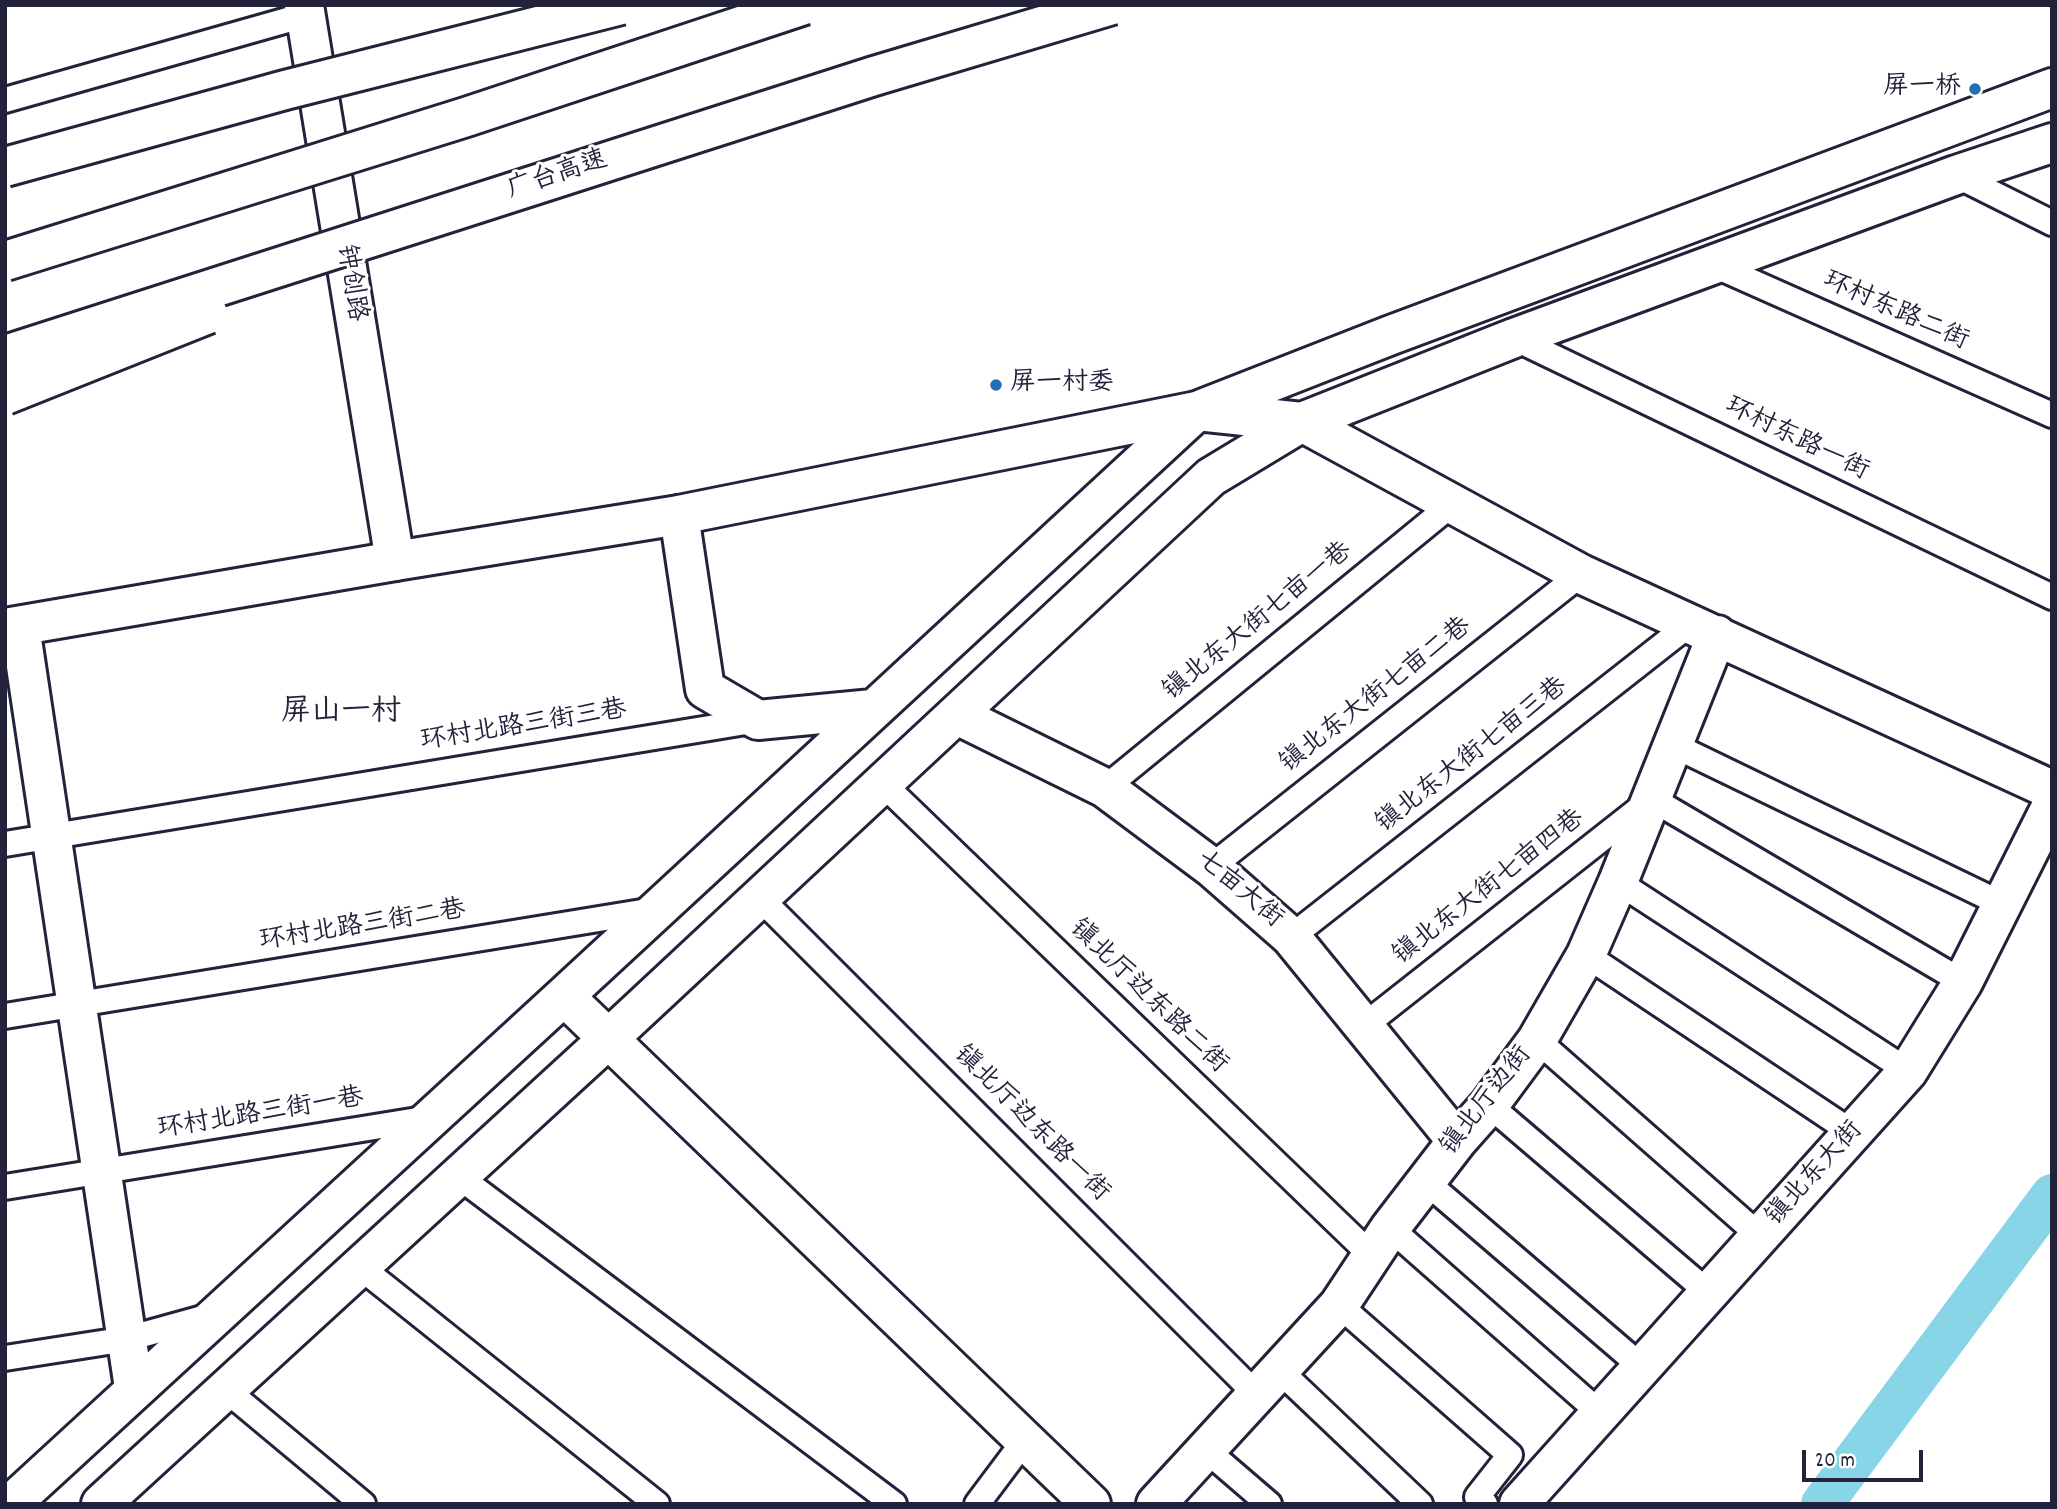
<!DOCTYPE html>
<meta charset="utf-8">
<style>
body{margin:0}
#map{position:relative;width:2057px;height:1509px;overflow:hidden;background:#fff;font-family:Dekko,sans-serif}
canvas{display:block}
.frame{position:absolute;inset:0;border:7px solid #22223b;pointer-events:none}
.scale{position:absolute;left:1802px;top:1450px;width:121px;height:32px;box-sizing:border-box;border:4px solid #22223b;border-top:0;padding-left:9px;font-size:21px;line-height:24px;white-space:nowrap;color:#22223b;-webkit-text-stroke:5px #fff;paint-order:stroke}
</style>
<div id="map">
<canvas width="2057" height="1509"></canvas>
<div class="frame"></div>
<div class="scale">20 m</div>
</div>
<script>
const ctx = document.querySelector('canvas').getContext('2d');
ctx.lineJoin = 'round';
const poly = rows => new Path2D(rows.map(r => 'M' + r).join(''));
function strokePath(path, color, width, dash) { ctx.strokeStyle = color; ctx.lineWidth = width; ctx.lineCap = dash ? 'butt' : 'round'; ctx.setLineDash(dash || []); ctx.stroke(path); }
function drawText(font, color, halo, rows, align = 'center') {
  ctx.font = font + ' Dekko,"LXGW WenKai TC",sans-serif'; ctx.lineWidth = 6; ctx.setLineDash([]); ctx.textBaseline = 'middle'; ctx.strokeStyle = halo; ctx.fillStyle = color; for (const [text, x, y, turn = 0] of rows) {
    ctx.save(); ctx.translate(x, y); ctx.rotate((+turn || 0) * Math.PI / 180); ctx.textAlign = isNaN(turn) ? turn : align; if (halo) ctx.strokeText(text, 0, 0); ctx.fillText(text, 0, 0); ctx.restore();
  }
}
const canal = poly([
 [1822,1504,2052,1195]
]);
const service = poly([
 [5,100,305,15],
 [1956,175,2052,223],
 [1714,265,2052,415],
 [1514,338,2052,597],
 [1673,745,2002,904],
 [882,783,1371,1255],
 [1105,788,1451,505],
 [5,844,758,720],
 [1211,867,1581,574],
 [1618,882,1908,1071],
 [760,898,1257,1395],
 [1291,937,1691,623],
 [1586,955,1853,1133],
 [5,1016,654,910],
 [1365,1025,1652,799,1963,982],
 [1537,1040,1761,1237],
 [1489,1105,1710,1294],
 [458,1176,894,1504],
 [1425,1181,1643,1368],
 [5,1187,430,1118],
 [1390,1228,1601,1414],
 [359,1266,657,1504],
 [1339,1305,1510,1455,1477,1497,1485,1504],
 [5,1358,127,1339,210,1316],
 [1280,1371,1420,1504],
 [225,1389,363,1504],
 [1205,1449,1269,1504],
 [977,1504,1025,1440]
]);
const minor = poly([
 [679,515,705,689,758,720,873,709],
 [20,626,134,1388],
 [5,628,395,561],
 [957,715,1105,788,1211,867,1291,937,1457,1141],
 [564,996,1091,1504],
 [11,1504,564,996,1197,411],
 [101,1504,607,1040,1211,477,1302,422,1581,574,2052,790],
 [1156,1504,1339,1305,1390,1228,1457,1141,1489,1105,1537,1040,1586,955,1618,882,1717,635],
 [1519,1504,1908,1071,1963,982,2052,805]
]);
const tertiary = poly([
 [304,5,395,561,679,515,1197,411,1302,422,1514,338,1956,175,2052,143],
 [1202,409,1391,335,2052,88]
]);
const motorwayBridge = poly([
 [5,167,285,90,621,5],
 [5,261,466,117,804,5],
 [5,355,874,76,1112,5],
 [5,395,208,314]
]);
const markers = [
 [1975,89,7,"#1f6fb2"],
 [996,385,7,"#1f6fb2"]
];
const poiNames = [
 ["屏一桥",1961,89],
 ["屏一村委",1010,385,"left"]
];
const streetNames = [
 ["广台高速",558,177,-18],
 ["钟创路",349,283,81],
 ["环村东路二街",1895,313,24],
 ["环村东路一街",1796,441,26],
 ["镇北东大街七亩一巷",1259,623,-39],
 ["镇北东大街七亩二巷",1377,697,-38],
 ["环村北路三街三巷",524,728,-9],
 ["镇北东大街七亩三巷",1473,757,-38],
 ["镇北东大街七亩四巷",1490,889,-38],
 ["七亩大街",1238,891,40],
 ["环村北路三街二巷",363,928,-9],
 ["镇北厅边东路二街",1147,998,44],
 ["镇北厅边街",1488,1102,-52],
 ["环村北路三街一巷",261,1116,-9],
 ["镇北厅边东路一街",1030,1125,45],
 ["镇北东大街",1816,1175,-48]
];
const quarterNames = [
 ["屏山一村",341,715]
];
strokePath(canal, '#88d5e7', 42);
strokePath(service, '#22223b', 30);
strokePath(minor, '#22223b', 44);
strokePath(tertiary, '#22223b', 44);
strokePath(service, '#fff', 24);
strokePath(minor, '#fff', 38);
strokePath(tertiary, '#fff', 38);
strokePath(motorwayBridge, '#22223b', 44, []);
strokePath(motorwayBridge, '#fff', 38);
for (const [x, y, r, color] of markers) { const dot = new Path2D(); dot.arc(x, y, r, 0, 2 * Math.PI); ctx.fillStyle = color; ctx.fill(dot); strokePath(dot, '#fff', 2.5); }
drawText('26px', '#22223b', '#fff', poiNames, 'right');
drawText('26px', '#22223b', '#fff', streetNames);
drawText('30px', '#22223b', '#fff', quarterNames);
</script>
